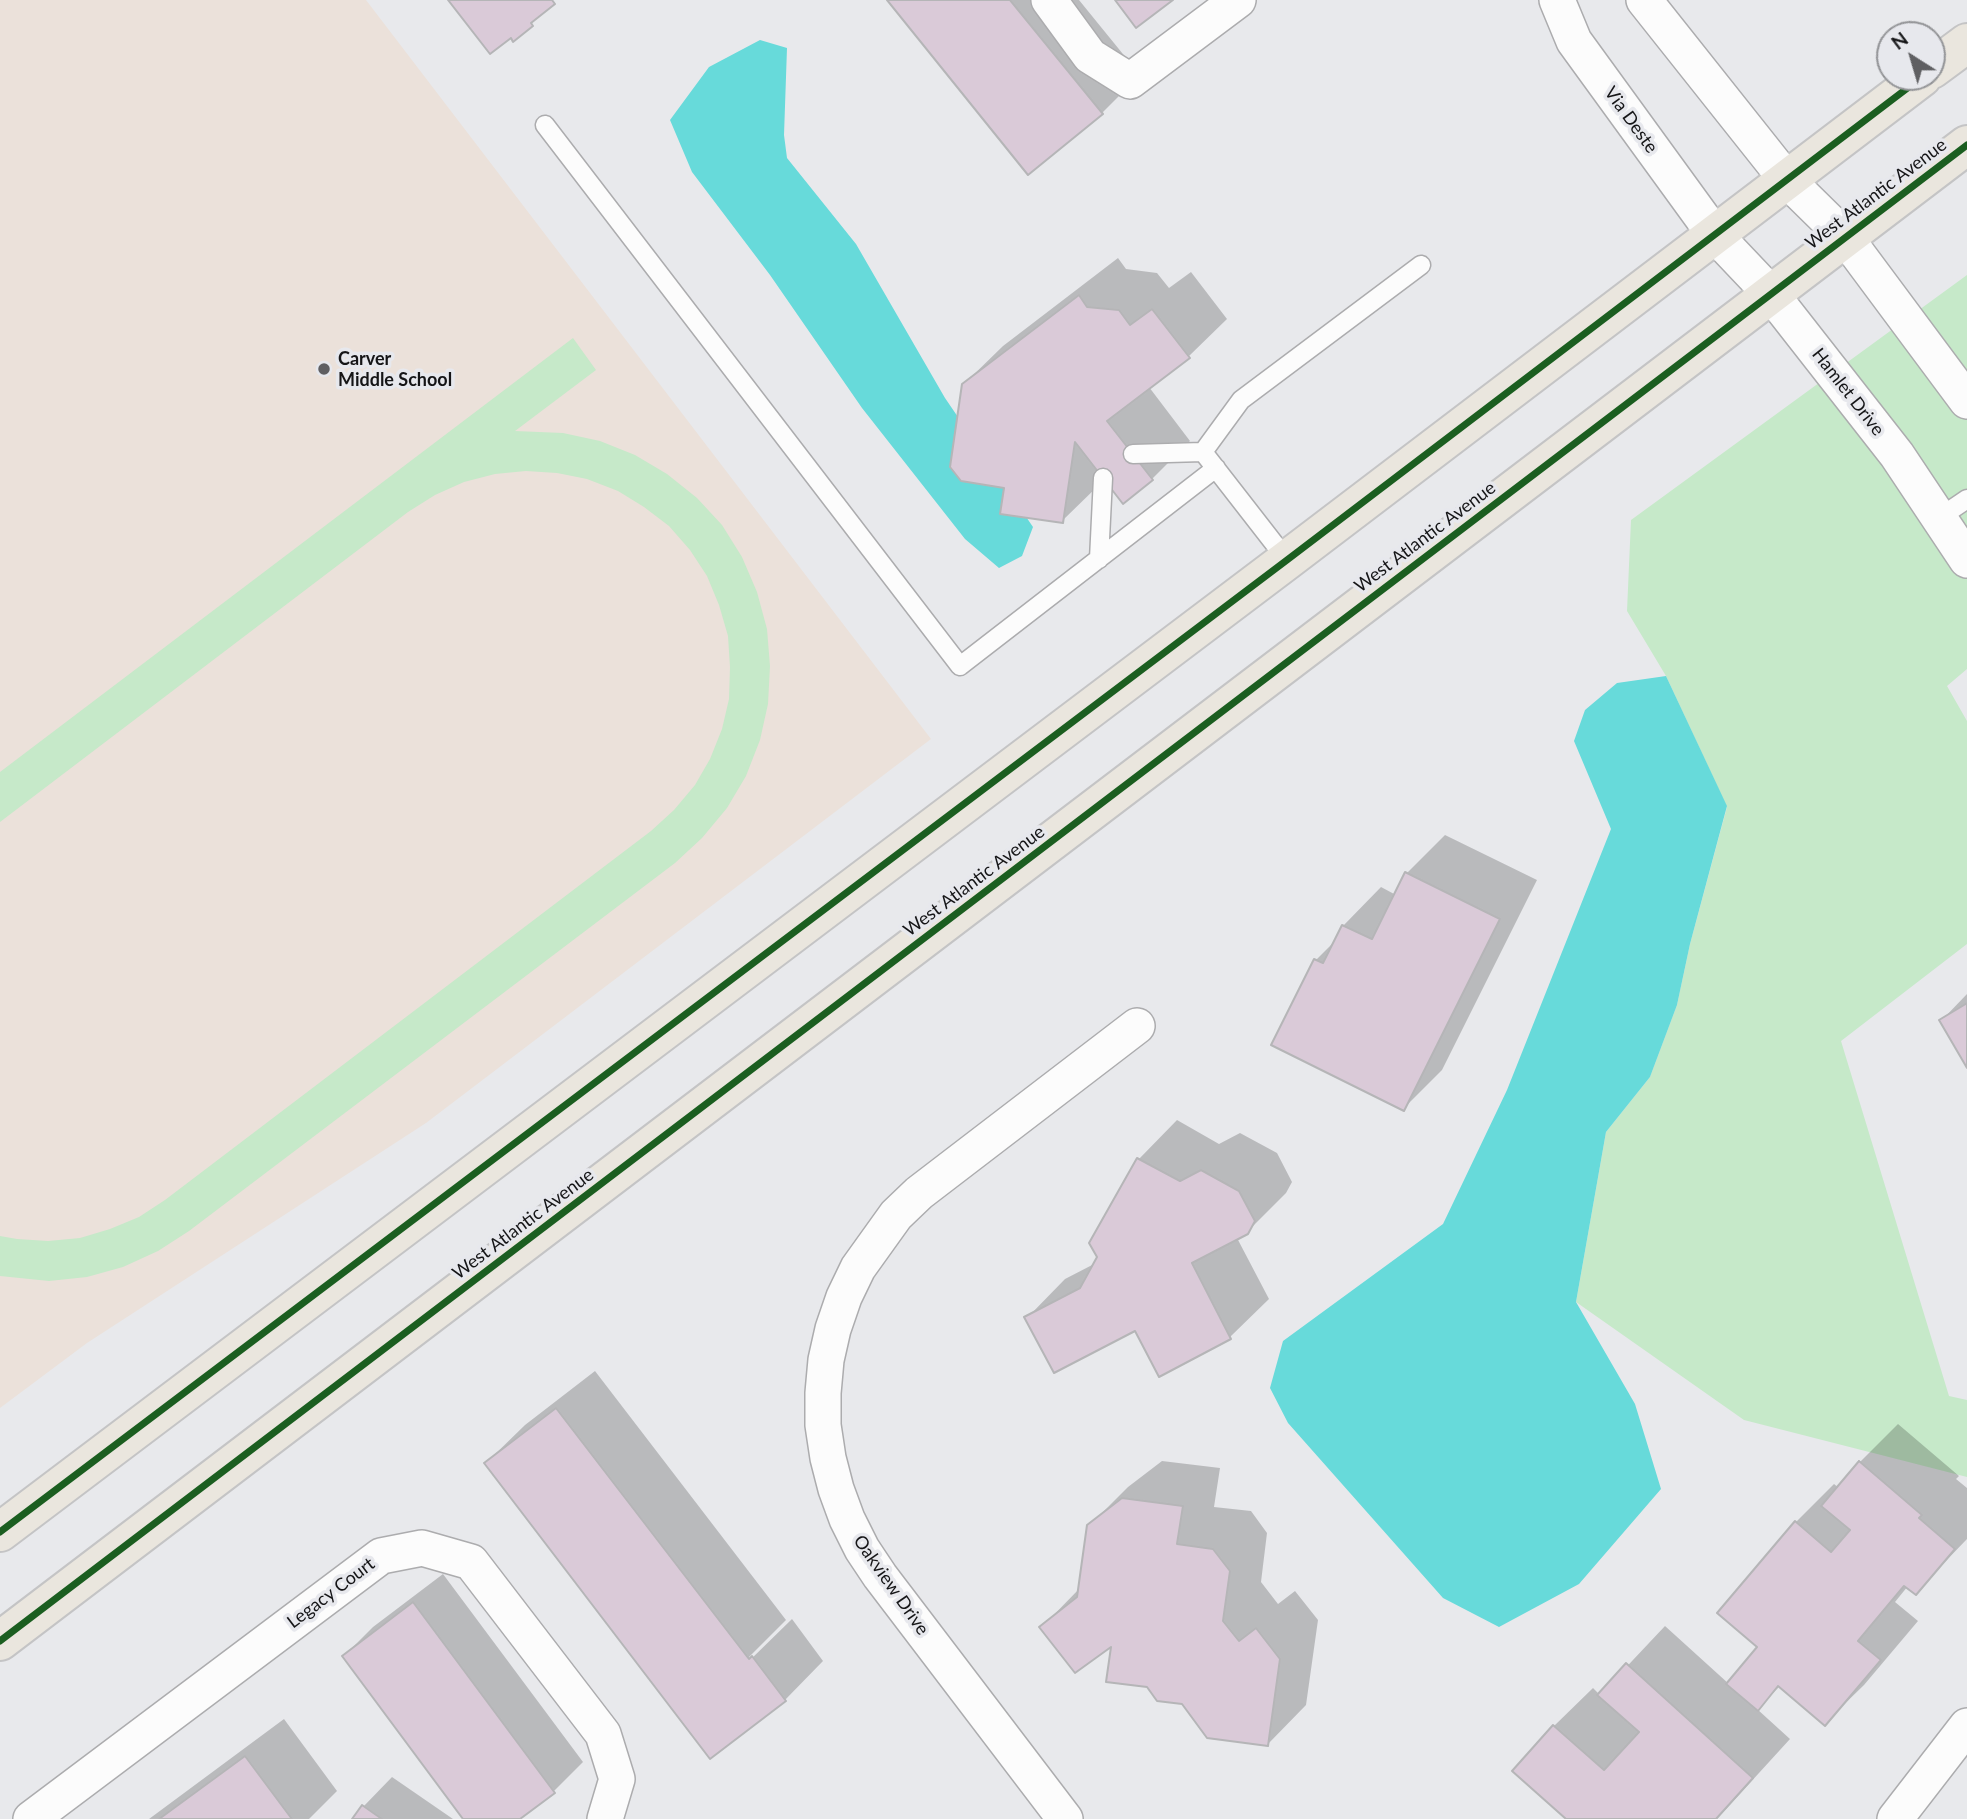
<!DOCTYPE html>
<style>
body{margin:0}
#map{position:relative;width:1967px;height:1819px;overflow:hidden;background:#e8e9ec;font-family:Lato,sans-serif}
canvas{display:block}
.north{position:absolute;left:1876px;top:21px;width:70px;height:70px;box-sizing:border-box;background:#e7e8ed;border:2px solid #939497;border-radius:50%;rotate:323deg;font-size:19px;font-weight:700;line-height:28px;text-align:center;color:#151517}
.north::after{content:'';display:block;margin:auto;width:24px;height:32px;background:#5f5f62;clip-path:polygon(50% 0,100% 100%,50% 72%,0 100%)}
</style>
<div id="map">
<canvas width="1967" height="1819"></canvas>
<div class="north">N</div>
</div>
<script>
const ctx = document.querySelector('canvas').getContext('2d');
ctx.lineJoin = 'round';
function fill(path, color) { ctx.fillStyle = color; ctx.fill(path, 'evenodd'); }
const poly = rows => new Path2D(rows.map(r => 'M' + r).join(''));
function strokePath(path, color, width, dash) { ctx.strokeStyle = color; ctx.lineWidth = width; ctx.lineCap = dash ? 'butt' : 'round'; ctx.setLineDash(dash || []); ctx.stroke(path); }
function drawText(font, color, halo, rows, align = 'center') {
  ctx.font = font + ' Lato,sans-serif'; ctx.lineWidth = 7; ctx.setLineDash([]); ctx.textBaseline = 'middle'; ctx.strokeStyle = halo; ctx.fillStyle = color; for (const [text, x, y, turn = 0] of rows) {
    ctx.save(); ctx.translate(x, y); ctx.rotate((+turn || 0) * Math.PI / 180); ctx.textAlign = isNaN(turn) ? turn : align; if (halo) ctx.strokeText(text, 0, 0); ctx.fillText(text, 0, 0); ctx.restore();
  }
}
const education = poly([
 [0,0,366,0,931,739,426,1123,87,1343,0,1408]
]);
const green = poly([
 [1967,275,1967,669,1947,686,1967,721,1967,944,1841,1041,1949,1396,1967,1400,1967,1477,1744,1420,1576,1302,1606,1132,1650,1077,1677,1005,1690,944,1727,807,1666,676,1627,611,1631,520],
 [573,338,596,370,515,431,563,433,600,441,635,455,667,474,697,498,722,525,742,557,757,592,767,629,770,666,768,704,760,740,746,776,727,808,702,838,675,863,189,1231,158,1251,123,1267,87,1277,49,1281,0,1276,0,1236,17,1239,48,1241,80,1238,110,1229,139,1217,165,1200,651,831,674,810,695,785,710,759,722,729,729,699,730,667,728,636,719,605,707,576,690,550,669,526,644,507,618,491,587,479,557,473,526,471,495,474,464,482,435,495,408,512,0,822,0,772]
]);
const water = poly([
 [760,40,787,48,784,135,787,158,856,244,945,398,1033,527,1022,556,999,568,965,539,862,408,770,275,692,172,670,120,709,67],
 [1666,676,1727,806,1690,944,1677,1005,1650,1077,1606,1132,1576,1302,1635,1404,1661,1489,1579,1584,1499,1627,1443,1598,1288,1423,1270,1388,1283,1341,1443,1224,1507,1090,1611,829,1574,741,1585,710,1617,683]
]);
const shadow = poly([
 [889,0,1079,0,1140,75,1102,113],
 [1118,258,1126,269,1157,273,1169,288,1191,272,1227,319,1188,357,1149,387,1190,441,1152,479,1102,474,1101,483,1062,521,1006,486,964,384,1003,346],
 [1445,835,1537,880,1442,1070,1404,1108,1316,960,1336,940,1343,926,1381,887,1396,895,1407,873],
 [1967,994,1967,1064,1941,1021],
 [1177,1120,1219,1144,1240,1133,1277,1153,1292,1182,1286,1193,1247,1232,1237,1238,1269,1299,1230,1337,1160,1375,1136,1328,1027,1318,1065,1279,1096,1263,1099,1257,1091,1243,1139,1159],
 [595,1371,786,1620,745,1661,747,1663,792,1619,823,1661,785,1700,710,1757,486,1463,525,1425],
 [1898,1424,1959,1476,1956,1479,1967,1488,1967,1539,1916,1592,1908,1586,1895,1602,1918,1621,1864,1685,1825,1723,1781,1685,1757,1709,1790,1739,1717,1819,1568,1819,1514,1770,1554,1726,1593,1688,1600,1695,1665,1626,1729,1684,1760,1647,1796,1522,1834,1484,1839,1488,1860,1462],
 [1162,1461,1220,1468,1214,1507,1251,1511,1267,1533,1261,1582,1278,1604,1295,1591,1318,1620,1306,1705,1268,1744,1182,1702,1113,1643,1042,1627,1080,1588,1089,1526,1128,1487],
 [443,1574,583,1762,554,1791,517,1819,465,1819,344,1656,373,1627],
 [284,1719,337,1791,309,1819,149,1819],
 [392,1777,453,1819,354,1819,363,1807]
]);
const building = poly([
 [448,0,552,0,555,4,531,23,533,26,513,42,511,38,490,54,448,0],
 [887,0,1010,0,1103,114,1028,175,887,0],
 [1115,0,1173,0,1136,28,1115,0],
 [1079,295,1087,307,1119,310,1130,325,1152,309,1190,358,1107,421,1153,480,1123,504,1075,442,1063,523,1000,514,1004,488,961,481,950,467,962,384,1079,295],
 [1405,872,1500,919,1404,1111,1271,1045,1314,959,1323,963,1342,925,1372,939,1405,872],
 [1967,1003,1967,1068,1939,1020,1967,1003],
 [1137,1158,1180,1181,1201,1170,1239,1191,1255,1221,1248,1234,1192,1263,1231,1339,1159,1377,1135,1331,1054,1373,1024,1317,1080,1288,1097,1257,1089,1243,1137,1158],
 [556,1408,749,1659,752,1656,786,1701,710,1759,484,1463,556,1408],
 [1859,1461,1922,1515,1919,1518,1955,1549,1916,1595,1904,1586,1858,1641,1881,1660,1825,1726,1778,1686,1758,1711,1726,1684,1757,1647,1717,1613,1795,1521,1831,1552,1850,1530,1821,1506,1859,1461],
 [1122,1498,1183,1506,1177,1544,1213,1549,1230,1571,1223,1621,1239,1641,1256,1628,1280,1659,1268,1746,1207,1738,1182,1704,1157,1701,1147,1687,1106,1682,1111,1647,1075,1673,1039,1627,1077,1597,1087,1525,1122,1498],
 [413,1602,555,1793,520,1819,463,1819,342,1656,413,1602],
 [1626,1663,1753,1778,1716,1819,1566,1819,1512,1771,1553,1725,1604,1770,1639,1732,1597,1695,1626,1663],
 [245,1756,292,1819,159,1819,245,1756],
 [362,1805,382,1819,352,1819,362,1805]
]);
const service = poly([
 [545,125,960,666,1216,468],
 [1133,454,1203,452],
 [1939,518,1967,499],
 [1099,559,1103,478],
 [1287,560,1203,452,1241,400,1421,265]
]);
const minor = poly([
 [1049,0,1090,56,1130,81,1238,0],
 [1557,0,1574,41,1715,235,1771,294,1897,455,1967,560],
 [1644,0,1787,180,1845,237,1967,401],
 [31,1819,381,1556,422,1548,471,1562,603,1734,617,1779,605,1819],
 [1065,1819,880,1576,862,1549,847,1519,836,1489,828,1458,823,1425,823,1393,826,1360,833,1329,844,1297,858,1268,896,1215,919,1193,1137,1026],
 [1895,1819,1967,1726]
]);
const primary = poly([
 [1932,69,1967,43],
 [0,1532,1287,560,1922,77],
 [0,1641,1967,145]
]);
const cycleway = poly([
 [0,1532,1287,560,1922,77],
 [0,1641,1967,145]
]);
const markers = [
 [324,369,7,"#5f5f62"]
];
const streetNames = [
 ["Via Deste",1631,120,54],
 ["West Atlantic Avenue",1876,194,-37],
 ["Hamlet Drive",1848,392,52],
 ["West Atlantic Avenue",1425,537,-37],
 ["West Atlantic Avenue",974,881,-37],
 ["West Atlantic Avenue",523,1224,-37],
 ["Oakview Drive",891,1585,55],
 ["Legacy Court",331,1593,-37]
];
const poiNames = [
 ["Carver",338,359],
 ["Middle School",338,380]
];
fill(education, '#ebe1da');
fill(green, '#c6e9c9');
fill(water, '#67dada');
fill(shadow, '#0003');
fill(building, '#dacad8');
strokePath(building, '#b5b5b7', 2);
strokePath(service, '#acacae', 21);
strokePath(minor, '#acacae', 38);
strokePath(primary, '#c4c4c5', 42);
strokePath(service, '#fcfcfc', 18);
strokePath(minor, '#fcfcfc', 35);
strokePath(primary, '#eae6de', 38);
strokePath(cycleway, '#1b5e20', 7);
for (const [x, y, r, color] of markers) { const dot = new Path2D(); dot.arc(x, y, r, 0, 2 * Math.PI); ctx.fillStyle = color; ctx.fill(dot); strokePath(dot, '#e7e8ed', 2.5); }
drawText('18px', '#151517', '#e7e8ed', streetNames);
drawText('bold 18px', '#151517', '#e7e8ed', poiNames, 'left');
</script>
